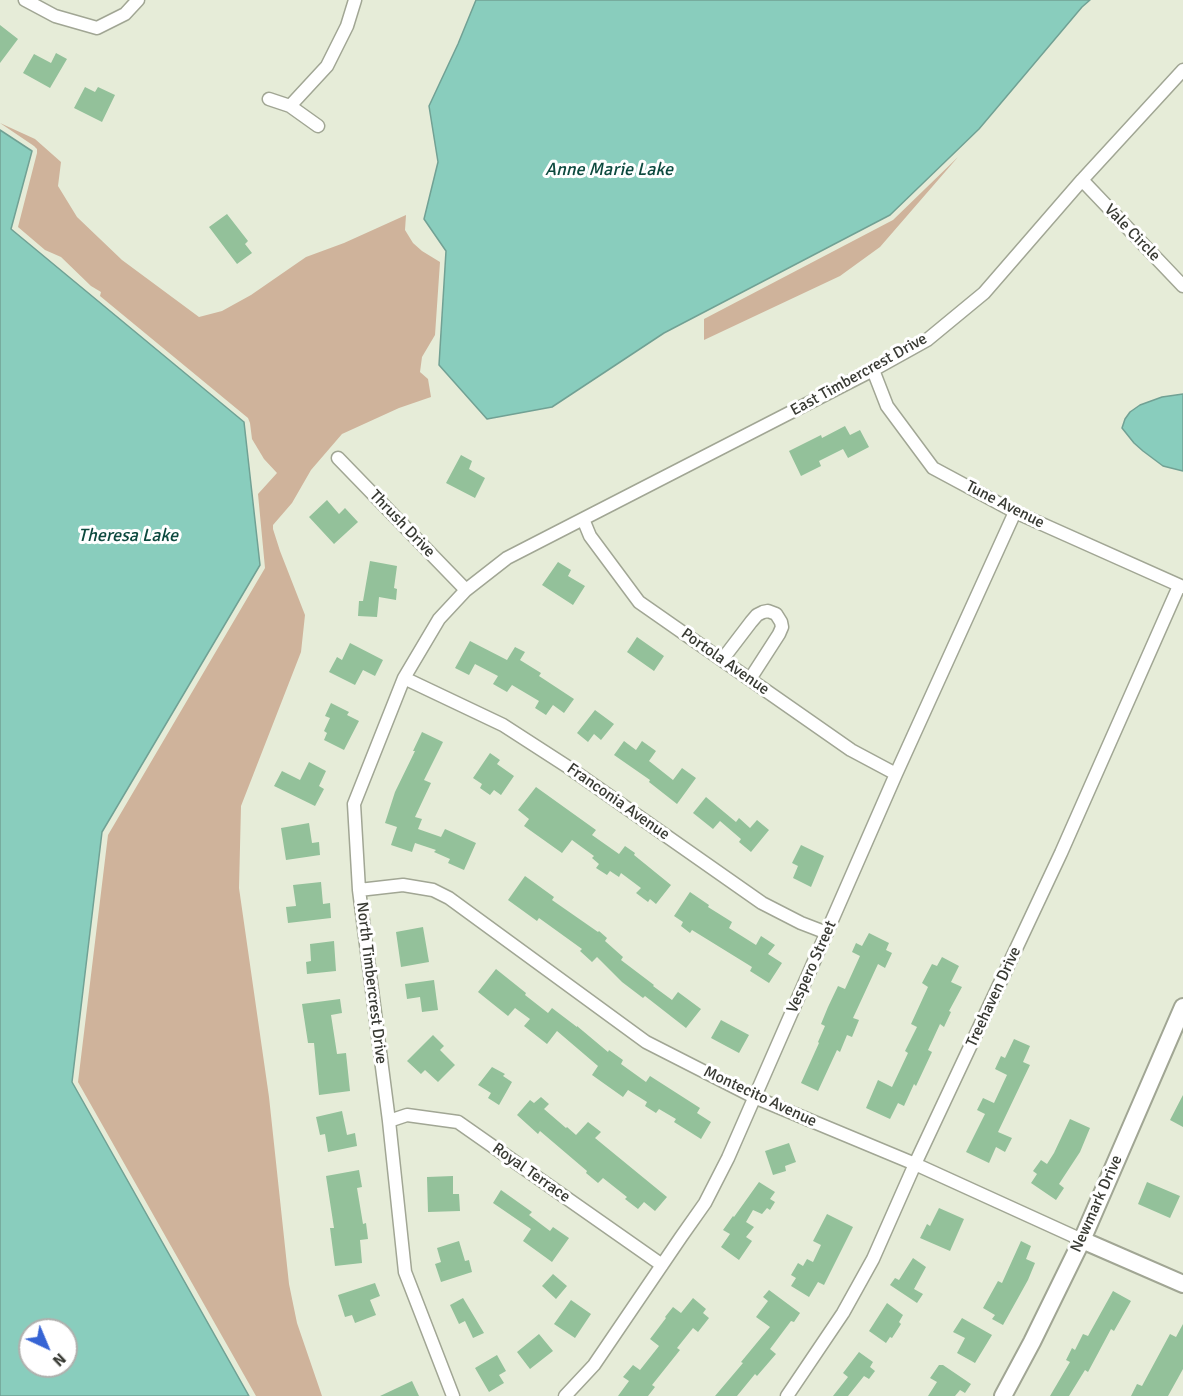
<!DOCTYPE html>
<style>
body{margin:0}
#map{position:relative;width:1183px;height:1396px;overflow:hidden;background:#e6ecd8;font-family:Signika,sans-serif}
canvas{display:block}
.north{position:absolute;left:18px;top:1318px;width:60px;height:60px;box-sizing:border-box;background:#fff;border:2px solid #afb0ad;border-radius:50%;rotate:136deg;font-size:16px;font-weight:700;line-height:24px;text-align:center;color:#383a33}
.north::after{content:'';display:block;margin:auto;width:21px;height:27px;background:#3664d4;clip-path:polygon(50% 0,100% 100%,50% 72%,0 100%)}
</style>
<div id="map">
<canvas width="1183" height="1396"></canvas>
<div class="north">N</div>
</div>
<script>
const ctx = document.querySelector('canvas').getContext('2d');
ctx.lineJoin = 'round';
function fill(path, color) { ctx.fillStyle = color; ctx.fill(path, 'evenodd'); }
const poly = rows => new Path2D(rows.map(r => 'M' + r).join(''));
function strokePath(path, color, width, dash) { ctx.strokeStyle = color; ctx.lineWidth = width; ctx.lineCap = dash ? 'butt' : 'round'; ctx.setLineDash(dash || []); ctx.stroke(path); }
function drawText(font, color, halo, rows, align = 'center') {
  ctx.font = font + ' Signika,sans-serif'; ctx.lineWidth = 6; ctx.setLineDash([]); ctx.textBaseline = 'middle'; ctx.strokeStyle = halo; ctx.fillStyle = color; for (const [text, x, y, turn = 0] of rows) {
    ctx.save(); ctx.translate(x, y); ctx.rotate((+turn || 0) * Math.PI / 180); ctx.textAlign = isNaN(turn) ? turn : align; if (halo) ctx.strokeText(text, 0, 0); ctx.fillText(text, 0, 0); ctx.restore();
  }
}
const green = poly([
 [0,123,35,139,61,162,58,186,77,217,122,260,199,317,222,311,251,295,306,257,344,243,406,215,405,230,413,243,422,251,440,262,435,335,422,357,420,372,428,379,431,397,399,408,342,434,311,470,292,503,273,525,273,529,280,551,305,615,301,652,241,806,239,888,269,1097,289,1284,297,1323,322,1396,256,1396,78,1082,108,835,265,568,258,494,277,473,264,459,252,439,250,423,248,418,100,296,101,292,91,286,61,257,45,250,18,227,37,153,37,149,34,146],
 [958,157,880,247,840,276,704,340,704,319,893,220]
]);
const water = poly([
 [476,0,1090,0,1082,7,979,129,890,215,664,333,552,407,487,419,439,365,446,251,424,219,438,162,429,106,458,44,476,0],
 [0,130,32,151,11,229,244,422,260,565,102,832,72,1082,249,1396,0,1396,0,130],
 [30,1330,66,1330,66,1366,30,1366,30,1330],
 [1183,394,1183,471,1163,466,1143,451,1134,443,1122,428,1125,419,1130,412,1140,405,1162,397,1183,394]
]);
const building = poly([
 [0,25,18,39,0,63],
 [56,53,67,59,50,88,23,73,34,54,51,63],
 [85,87,95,92,98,87,115,95,102,122,74,108],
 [227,214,248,241,245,244,252,253,237,264,209,227],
 [845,426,850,435,860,430,869,447,848,458,843,449,819,461,821,466,801,476,789,451,821,435,822,438],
 [461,455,472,461,469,469,485,478,475,498,446,483],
 [327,500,339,514,345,508,358,522,334,544,309,517],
 [370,561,397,566,394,588,397,589,396,600,379,597,377,617,358,616,359,601,363,601],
 [558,562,571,570,568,576,585,586,573,605,542,585],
 [637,637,664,656,654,671,627,652],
 [470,641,507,660,515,647,525,652,520,660,541,673,539,676,574,699,564,713,553,705,546,715,535,708,539,701,512,685,507,692,493,684,498,676,475,664,469,675,455,668],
 [350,643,383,660,375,676,363,670,355,685,329,672,337,657,342,660],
 [331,703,349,712,347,715,359,721,344,750,324,740,327,733,324,731,330,718,325,716],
 [595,710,614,724,601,740,594,734,588,742,577,733],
 [422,732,443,742,424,780,431,783,415,817,422,819,418,829,441,837,445,829,476,843,464,870,448,863,450,859,434,852,436,850,415,843,412,852,391,845,397,827,385,823,395,792,415,751,413,751],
 [624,741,636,750,642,741,656,751,649,761,673,780,682,768,696,778,677,804,649,782,650,780,614,755],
 [490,753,500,760,497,764,514,776,501,795,494,790,490,795,480,788,482,784,473,778],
 [309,762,326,771,319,786,324,789,315,806,274,786,282,771,300,780],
 [536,787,596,830,592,835,619,854,625,846,635,853,634,855,671,885,656,904,650,899,648,902,636,893,641,888,621,873,619,877,610,871,607,875,596,868,599,864,592,858,594,856,572,840,562,853,524,826,529,819,518,810],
 [706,797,736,822,739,818,750,828,757,820,769,830,751,852,739,842,741,839,720,821,713,829,693,813],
 [309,823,312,843,319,842,320,855,286,860,281,828],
 [801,845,824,856,811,887,793,878,798,866,792,863],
 [525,876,554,897,552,900,598,932,599,931,607,938,605,941,623,957,621,960,654,985,653,986,672,1000,678,992,701,1009,686,1028,645,996,643,998,622,982,597,957,592,962,580,951,582,949,539,918,537,921,508,900],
 [321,882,323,904,330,903,331,918,288,923,286,907,296,906,293,885],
 [690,892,709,905,708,907,732,922,729,928,756,945,761,936,775,945,768,954,782,963,769,983,750,971,752,967,692,930,690,933,681,926,683,922,674,916],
 [423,927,429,962,401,967,396,932],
 [869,933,889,943,886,950,892,953,885,968,878,964,853,1018,859,1020,852,1037,847,1035,840,1052,837,1050,818,1091,801,1083,819,1043,818,1042,825,1026,821,1024,828,1007,838,986,845,989,860,956,852,952,856,943,862,946],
 [334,941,336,971,307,974,306,962,311,961,310,944],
 [942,957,959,966,951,982,962,987,949,1011,951,1012,944,1027,940,1024,928,1050,932,1052,916,1086,914,1084,904,1106,898,1103,890,1119,866,1108,878,1080,892,1087,908,1053,905,1051,917,1027,911,1024,928,987,922,983,932,964,937,966],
 [496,969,526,993,525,995,548,1013,552,1008,577,1027,577,1026,608,1052,609,1050,623,1060,621,1064,646,1082,650,1076,700,1108,697,1113,711,1122,701,1139,674,1122,676,1119,659,1109,656,1113,645,1106,647,1102,628,1090,623,1097,592,1075,598,1066,557,1031,547,1044,524,1026,530,1019,515,1008,508,1016,478,992],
 [434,980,438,1010,422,1012,420,997,407,999,405,984],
 [340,999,342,1013,331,1015,337,1054,346,1053,350,1091,319,1095,314,1043,308,1043,302,1004],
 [721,1020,749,1035,739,1053,711,1038],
 [433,1035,444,1046,440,1050,455,1065,438,1082,425,1070,421,1074,407,1061],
 [1014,1039,1030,1046,1023,1062,1030,1065,998,1132,1012,1138,1005,1152,996,1147,989,1163,966,1152,985,1114,977,1110,983,1098,994,1103,1007,1075,995,1069,1001,1056,1005,1058],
 [492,1067,505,1074,503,1076,512,1082,499,1105,488,1098,491,1093,478,1085],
 [1183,1095,1183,1127,1170,1120],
 [541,1097,549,1104,544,1109,566,1128,567,1127,576,1135,588,1122,601,1132,595,1138,667,1197,655,1211,644,1202,638,1209,625,1199,627,1197,603,1178,598,1183,586,1173,587,1171,540,1131,538,1134,517,1115,530,1100,534,1103],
 [342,1111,347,1135,355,1133,357,1146,328,1152,325,1134,320,1135,316,1117],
 [1070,1119,1090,1128,1080,1152,1059,1184,1064,1188,1056,1200,1031,1183,1037,1174,1033,1171,1041,1160,1047,1164,1054,1153],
 [789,1143,796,1162,785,1166,786,1171,773,1175,765,1151],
 [359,1170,362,1187,357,1188,363,1224,366,1223,368,1239,360,1240,362,1263,335,1266,330,1228,334,1228,326,1176],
 [453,1176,453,1194,459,1194,460,1211,428,1212,427,1177],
 [759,1182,775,1192,770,1199,775,1202,770,1210,767,1208,762,1214,753,1210,746,1222,754,1227,746,1237,752,1241,739,1260,721,1247,730,1234,723,1230,733,1216,734,1217],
 [1147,1182,1180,1196,1170,1218,1138,1204],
 [501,1190,532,1212,529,1215,550,1231,553,1227,569,1238,552,1262,523,1241,531,1229,493,1203],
 [939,1208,964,1219,950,1251,920,1238,927,1224,930,1226],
 [827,1214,853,1227,824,1285,818,1282,809,1297,791,1286,796,1278,791,1275,798,1263,803,1266,807,1259,813,1262,821,1245,813,1241],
 [459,1241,465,1261,469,1260,472,1272,441,1282,435,1264,441,1262,437,1248],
 [1021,1241,1031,1246,1026,1259,1035,1263,1028,1280,1003,1325,992,1319,995,1315,983,1308,998,1281,1002,1283],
 [913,1258,926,1267,914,1289,923,1294,917,1303,890,1285,895,1278,899,1280],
 [553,1274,567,1286,556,1299,542,1286],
 [375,1283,380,1296,370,1300,376,1315,355,1323,352,1315,345,1317,338,1295],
 [769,1290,800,1313,794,1322,791,1321,770,1349,776,1354,757,1376,755,1374,737,1396,715,1396,743,1363,741,1362,770,1327,756,1317,768,1301,763,1297],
 [1113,1291,1131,1301,1114,1331,1111,1329,1088,1372,1085,1370,1069,1396,1050,1396,1070,1362,1066,1360,1072,1348,1075,1350,1083,1334,1088,1336],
 [463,1298,484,1333,473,1338,465,1321,459,1324,450,1305],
 [693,1298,706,1309,703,1313,709,1318,698,1332,693,1328,677,1348,680,1350,652,1385,655,1387,648,1396,618,1396,629,1381,623,1377,633,1365,640,1370,659,1346,650,1339,666,1318,665,1317,673,1307,681,1313],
 [571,1300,591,1314,575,1338,554,1324],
 [887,1303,903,1315,899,1322,901,1324,892,1338,890,1337,886,1343,869,1331],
 [962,1318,992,1335,975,1363,957,1353,965,1338,953,1332],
 [1183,1324,1183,1369,1168,1396,1131,1396,1137,1384,1142,1386,1170,1334,1176,1337],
 [539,1334,553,1351,530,1369,517,1352],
 [859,1352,873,1362,870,1367,875,1371,869,1379,864,1376,848,1396,833,1396,848,1377,843,1373],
 [497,1355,506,1371,499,1375,504,1383,489,1392,475,1368],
 [939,1365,943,1365,971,1384,965,1393,960,1390,955,1396,928,1396,937,1382,930,1378],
 [412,1381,419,1396,380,1396]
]);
const street = poly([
 [25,0,55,16,97,28,125,14,138,0],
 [269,99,290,106,318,126],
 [290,106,327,66,347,26,355,0],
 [1082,180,1183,286],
 [873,370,887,406,933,468,1015,512,1183,587],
 [338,458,466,590],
 [583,519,590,536,639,602,851,750,896,774],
 [722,660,751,622,757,615,763,612,768,611,776,614,781,622,782,627,779,634,750,679],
 [404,678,503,725,568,767,762,903,801,923,827,933],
 [359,890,403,885,433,890,449,898,646,1042,754,1097,915,1164,1082,1240],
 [389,1121,407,1115,458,1122,662,1265],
 [453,1396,405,1272,389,1121,359,890,354,804,404,678,439,619,466,590,507,558,873,370,927,340,984,293,1082,180,1183,70],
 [565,1396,594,1365,681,1237,705,1203,728,1158,896,774,1015,512],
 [787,1396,843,1313,873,1259,915,1164,1061,853,1179,586]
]);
const secondary = poly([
 [1082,1240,1183,1284],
 [1003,1396,1032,1342,1082,1240,1183,1007]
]);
const streetNames = [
 ["Vale Circle",1132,233,46],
 ["East Timbercrest Drive",859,375,-29],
 ["Tune Avenue",1005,505,27],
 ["Thrush Drive",402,524,46],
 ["Portola Avenue",725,662,35],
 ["Franconia Avenue",618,802,35],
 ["Vespero Street",812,967,-66],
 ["North Timbercrest Drive",371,983,83],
 ["Treehaven Drive",994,997,-65],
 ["Montecito Avenue",760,1097,25],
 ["Royal Terrace",531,1173,35],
 ["Newmark Drive",1097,1204,-66]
];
const waterNames = [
 ["Anne Marie Lake",609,170],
 ["Theresa Lake",128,536]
];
fill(green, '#cfb39b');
fill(water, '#89cdbd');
strokePath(water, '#71a194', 1.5);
fill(building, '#93c19a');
strokePath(street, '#a1a694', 15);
strokePath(secondary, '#a1a694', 20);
strokePath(street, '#fff', 12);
strokePath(secondary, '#fff', 16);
drawText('16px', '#383a33', '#fff', streetNames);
drawText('italic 18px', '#0d4a3f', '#fff', waterNames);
</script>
